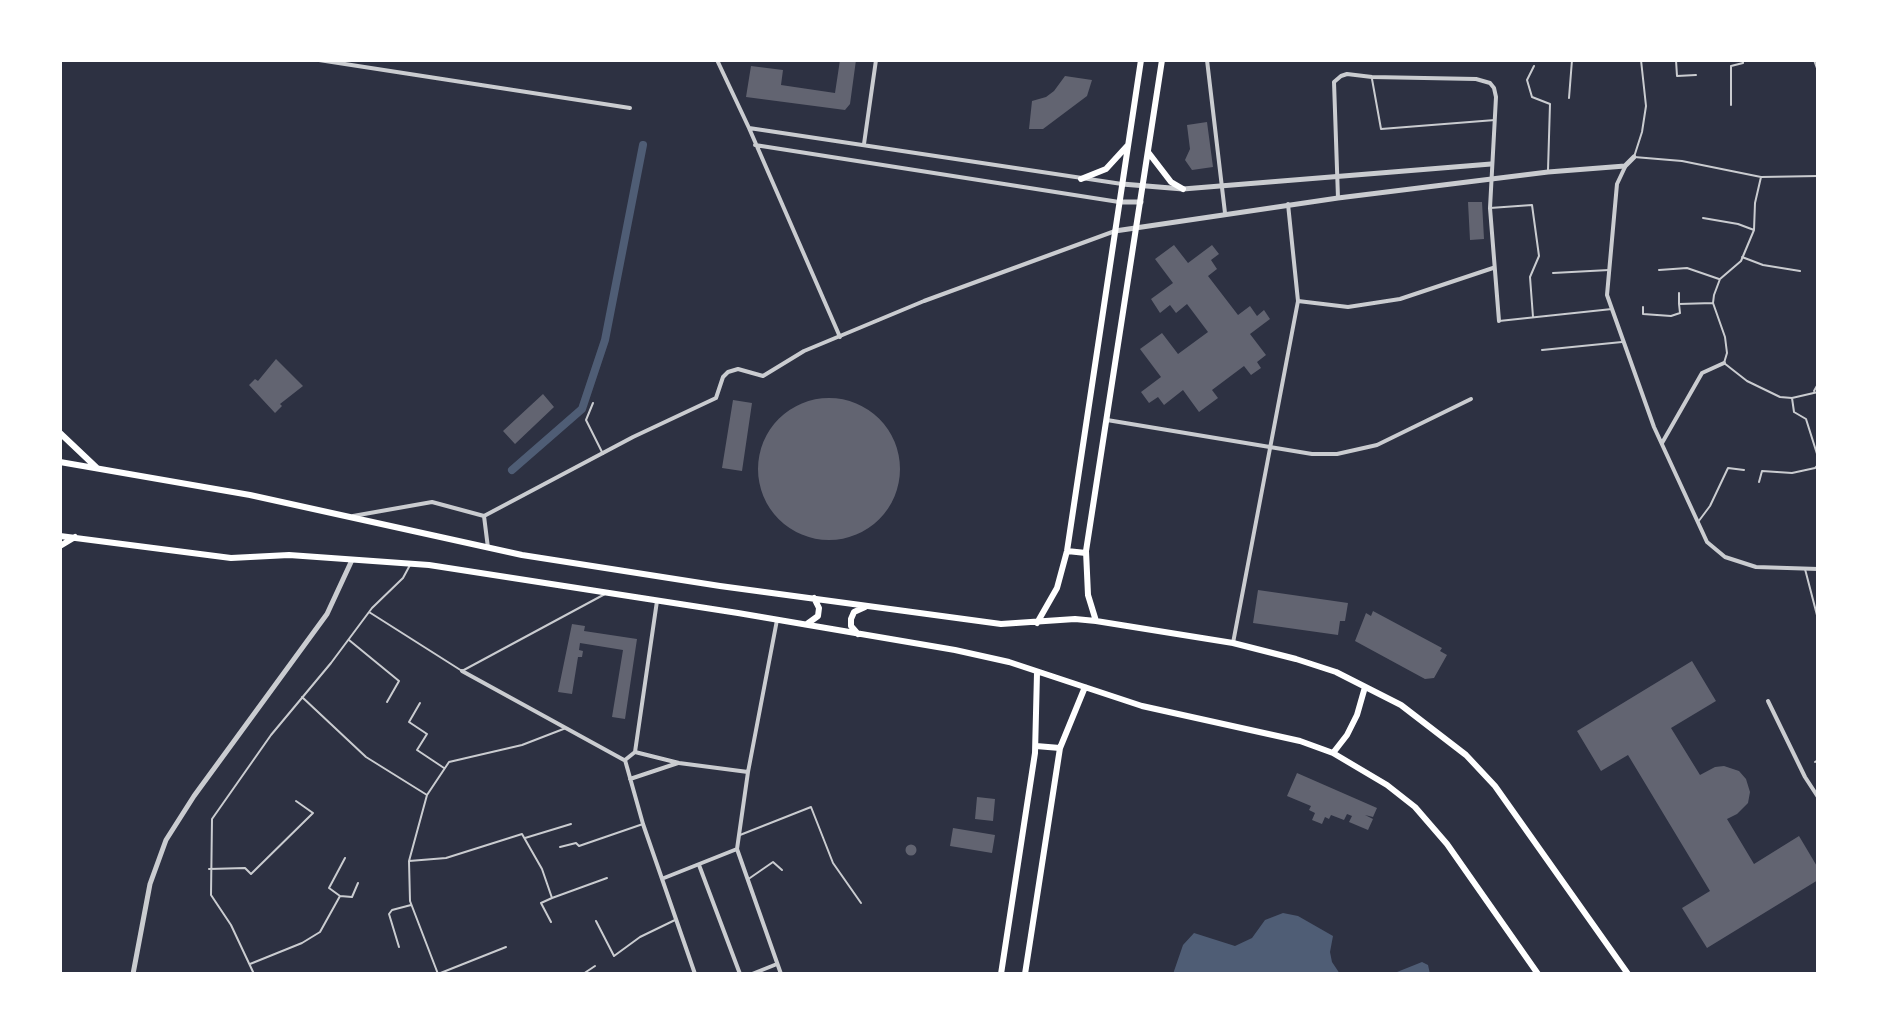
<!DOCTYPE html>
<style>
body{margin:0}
#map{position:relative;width:1878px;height:1034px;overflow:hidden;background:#2d3142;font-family:"Varela Round",sans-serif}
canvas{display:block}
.frame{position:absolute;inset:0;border:62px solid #fff;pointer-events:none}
</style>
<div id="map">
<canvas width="1878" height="1034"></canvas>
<div class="frame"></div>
</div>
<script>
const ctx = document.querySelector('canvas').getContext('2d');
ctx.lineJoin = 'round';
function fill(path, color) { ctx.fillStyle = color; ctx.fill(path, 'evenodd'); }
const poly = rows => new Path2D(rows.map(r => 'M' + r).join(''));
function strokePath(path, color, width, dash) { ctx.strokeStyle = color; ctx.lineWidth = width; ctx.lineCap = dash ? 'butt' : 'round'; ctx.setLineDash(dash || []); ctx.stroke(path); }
const water = poly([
 [1283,913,1298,916,1333,936,1330,952,1332,962,1340,974,1173,974,1183,945,1194,933,1235,946,1252,938,1265,920],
 [1422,962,1428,965,1430,974,1392,974]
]);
const canal = poly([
 [512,470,582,409,605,340,643,145]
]);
const building = poly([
 [840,60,856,60,850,104,845,110,746,97,751,66,783,70,781,85,835,93],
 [1065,76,1092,80,1087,96,1043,129,1029,129,1032,101,1046,97,1054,91],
 [1207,122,1213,167,1192,170,1185,160,1190,149,1187,125],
 [1468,202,1482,202,1484,239,1470,240],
 [1174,245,1188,263,1212,245,1219,254,1211,260,1217,269,1208,276,1238,315,1250,306,1257,316,1264,310,1270,319,1250,334,1266,355,1257,362,1261,368,1251,375,1244,366,1212,390,1218,398,1199,412,1183,390,1164,405,1158,397,1149,403,1141,392,1161,377,1140,349,1162,333,1178,354,1208,332,1187,304,1176,313,1170,305,1160,313,1151,299,1173,283,1155,259],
 [276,359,303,386,280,404,282,406,275,413,249,385,255,379,258,381],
 [543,394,554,407,515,444,503,431],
 '758 469a71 71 0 1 1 142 0a71 71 0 1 1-142 0Z',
 [733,400,752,403,742,471,722,468],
 [1258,590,1348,603,1345,621,1340,621,1338,635,1253,623],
 [1373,611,1442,648,1440,651,1447,655,1434,678,1425,679,1355,641,1366,613,1371,616],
 [572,624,585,626,584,631,637,639,625,719,612,717,623,650,580,643,579,650,583,651,582,657,578,657,572,694,558,692],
 [1692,661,1716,701,1671,728,1700,775,1715,767,1724,766,1739,771,1746,779,1750,792,1748,803,1737,814,1727,819,1754,864,1799,836,1818,868,1818,880,1707,948,1682,908,1710,891,1628,755,1601,771,1577,731],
 [1297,773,1377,808,1373,817,1365,815,1373,819,1368,830,1349,822,1352,816,1347,814,1344,820,1331,815,1329,819,1325,817,1322,824,1312,820,1315,813,1309,810,1311,806,1287,796],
 [977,797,995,799,993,821,975,819],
 [953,828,995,835,992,853,950,846],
 '905.5 850a5.5 5.5 0 1 1 11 0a5.5 5.5 0 1 1-11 0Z'
]);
const service = poly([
 [1641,60,1646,106,1642,132,1634,157,1682,161,1761,177,1818,176],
 [1676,60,1677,76,1696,75],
 [1814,60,1818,71],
 [1771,61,1783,60],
 [1534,66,1527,80,1532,97,1550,104,1548,170],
 [1372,79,1381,129,1495,120],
 [1569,98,1572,60],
 [1731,105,1731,66,1743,63,1743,60],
 [1761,177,1755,203,1754,230,1741,261,1720,279,1714,295,1713,303,1725,337,1727,353,1724,363,1747,381,1780,397,1792,398,1818,392],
 [1490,208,1532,205,1539,256,1530,277,1533,317],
 [1703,218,1738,224,1754,230],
 [1742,257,1763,265,1800,271],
 [1659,270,1687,268,1719,279],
 [1553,273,1609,270],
 [1679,293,1679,304],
 [1643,307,1643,314,1671,316,1680,313,1679,304,1713,303],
 [1499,321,1612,309],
 [1542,350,1622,342],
 [1814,391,1818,384],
 [1792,398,1794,412,1806,419,1818,457],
 [593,403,586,420,603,454],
 [1759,482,1762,471,1792,473,1815,468,1818,465],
 [1698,522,1710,506,1728,468,1744,470],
 [1805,569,1818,619],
 [369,612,462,671,605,594],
 [349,640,399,681,387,702],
 [302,697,366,757,427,795],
 [420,703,409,722,427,734,417,750,444,768],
 [1815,762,1818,760],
 [740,835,811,807,833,863,861,903],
 [525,838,571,824],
 [560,847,576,843,579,846,643,824],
 [409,861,446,858,522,834,542,869,552,898,607,878],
 [209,869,245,868,251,874,313,813,296,801],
 [747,880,773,862,782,870],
 [340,896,352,897,358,883],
 [596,921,614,956,640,937,675,920],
 [551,922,541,903,552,898],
 [399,947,389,914,392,910,411,905],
 [250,964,302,943,320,932,340,896,329,888,345,858],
 [254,974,231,925,211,895,212,819,271,735,331,663,372,608,403,578,410,565],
 [438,974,410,901,409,861,427,795,449,762,522,745,566,728],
 [438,974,506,947],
 [583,974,595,966]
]);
const minor = poly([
 [319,60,630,108],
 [717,60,749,128,840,337],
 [1207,60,1225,213],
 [749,128,1122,184],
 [864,144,876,60],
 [755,145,1119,202],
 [1625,167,1617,184,1607,295,1654,427,1707,542,1725,557,1756,567,1818,569],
 [1338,198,1334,82,1341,76,1347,74,1372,77,1476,79,1490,83,1494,88,1496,97,1490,208,1499,321],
 [1298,301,1348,307,1400,299,1493,268],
 [1107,420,1312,454,1337,454,1377,445,1471,399],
 [1662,443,1702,373,1724,363],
 [353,516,432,502,484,516],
 [484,516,633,437,716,398,723,377,728,372,738,369,763,376,804,351,924,301,1115,231],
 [484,516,488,548],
 [777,620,748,772,737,849,781,974],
 [1233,643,1298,301,1288,204],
 [462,671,624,760],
 [1768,701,1805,777,1818,797],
 [635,752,679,763,748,772],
 [625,760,643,824,695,974],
 [625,760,635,752,657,601],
 [630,779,678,763],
 [699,865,740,974],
 [664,878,737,849],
 [752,974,777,964]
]);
const tertiary = poly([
 [1122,184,1183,189,1491,164],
 [1119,202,1141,202],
 [1115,231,1338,198,1548,172,1625,166,1634,157],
 [133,974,150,884,166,840,194,796,327,614,352,560]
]);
const secondary = poly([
 [1148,152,1171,182,1183,189],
 [1081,179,1106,169,1128,145],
 [60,433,97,468],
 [60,462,250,495,522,555,720,586,1001,624,1075,619,1096,621,1233,643,1296,659,1336,672,1401,705,1466,755,1495,786,1628,974],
 [60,536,231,558,289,555,429,565,738,613,955,650,1009,662,1142,706,1300,741,1333,753,1387,785,1415,807,1447,844,1538,974],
 [60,546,75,537],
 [1067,551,1086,553],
 [1096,621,1088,595,1086,551,1162,60],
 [1037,623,1057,588,1067,551,1141,60],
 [807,624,818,616,819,608,814,598],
 [858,634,851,626,851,619,854,612,865,607],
 [1036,746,1060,748],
 [1333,753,1347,735,1357,715,1365,687],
 [1001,974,1035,753,1037,673],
 [1025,974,1060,748,1085,687]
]);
fill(water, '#4f5d75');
strokePath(canal, '#4f5d75', 8);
fill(building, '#626471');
strokePath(service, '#caccd0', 2);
strokePath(minor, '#caccd0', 4);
strokePath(tertiary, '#caccd0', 5);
strokePath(secondary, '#fff', 6);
</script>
